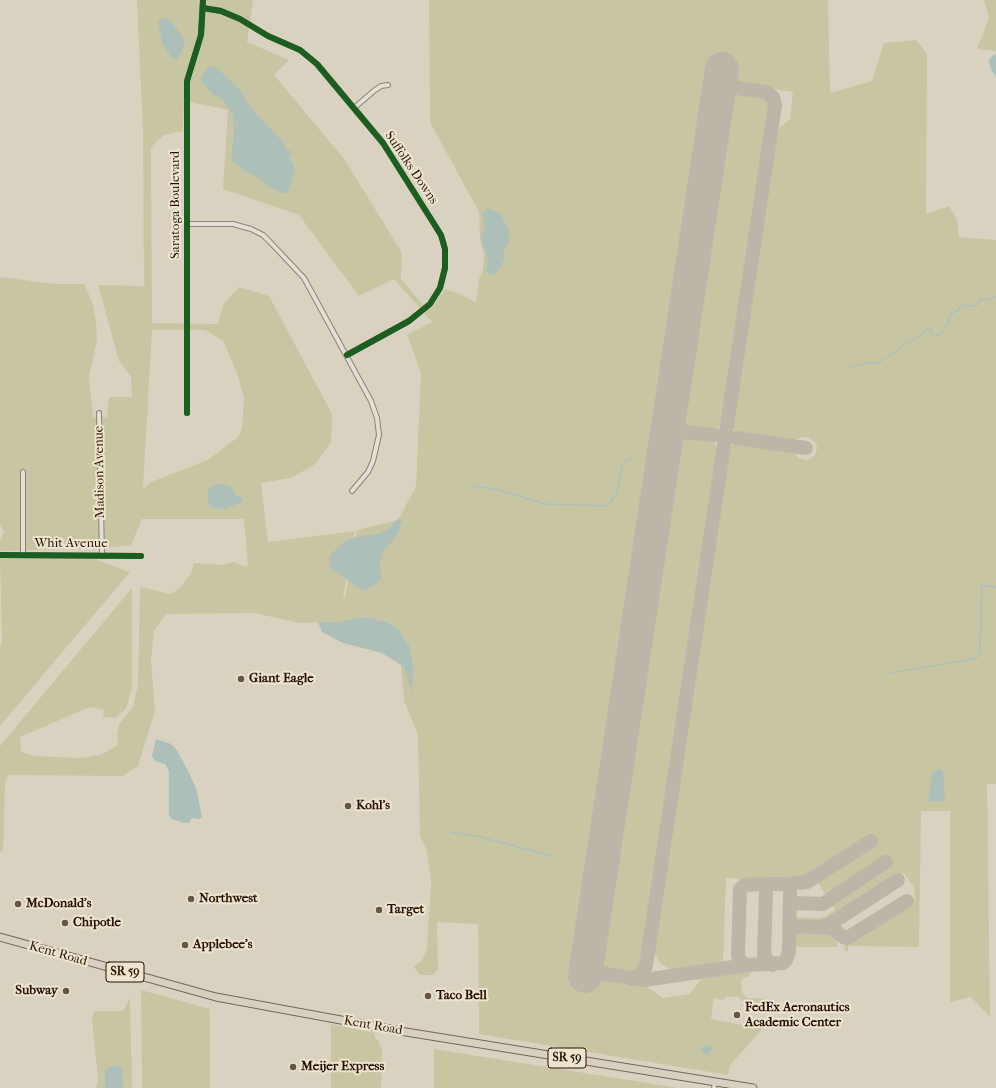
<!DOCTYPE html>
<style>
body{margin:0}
canvas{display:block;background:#dad2c0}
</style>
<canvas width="996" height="1088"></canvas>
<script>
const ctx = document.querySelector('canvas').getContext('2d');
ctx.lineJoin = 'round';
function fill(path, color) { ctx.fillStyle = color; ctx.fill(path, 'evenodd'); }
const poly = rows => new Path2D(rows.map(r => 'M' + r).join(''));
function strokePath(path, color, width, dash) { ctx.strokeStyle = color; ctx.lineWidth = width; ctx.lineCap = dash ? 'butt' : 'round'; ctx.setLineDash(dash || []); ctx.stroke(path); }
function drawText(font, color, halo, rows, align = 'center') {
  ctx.font = font + ' "IM FELL French Canon",serif'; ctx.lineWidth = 4; ctx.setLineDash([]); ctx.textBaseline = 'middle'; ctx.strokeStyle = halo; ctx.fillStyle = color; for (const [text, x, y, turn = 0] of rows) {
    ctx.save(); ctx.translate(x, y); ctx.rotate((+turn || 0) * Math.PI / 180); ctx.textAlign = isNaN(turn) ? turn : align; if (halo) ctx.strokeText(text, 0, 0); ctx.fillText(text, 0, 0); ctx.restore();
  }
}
const green = poly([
 [137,0,253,0,247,42,289,60,274,75,345,160,402,253,401,279,423,305,431,309,445,289,460,294,476,302,479,279,483,269,484,255,480,239,479,212,430,122,429,0,828,0,830,93,872,81,884,43,916,40,927,54,926,214,949,206,957,219,959,237,996,240,996,784,987,784,990,1017,971,997,950,1002,950,811,921,811,919,947,848,946,848,952,844,949,844,946,848,943,915,900,914,888,904,873,827,921,794,921,794,917,820,918,826,916,835,910,830,901,887,863,885,860,827,897,816,879,873,841,871,837,807,878,752,880,726,878,723,963,672,970,661,964,654,952,728,451,732,445,741,444,791,451,799,458,808,460,815,455,817,448,816,443,809,438,803,437,790,441,744,435,736,432,732,425,776,130,790,119,793,92,728,81,729,70,715,68,579,975,644,985,663,998,690,994,703,976,750,970,750,976,743,978,741,982,742,992,747,998,764,999,763,1004,742,1001,738,997,725,997,724,1000,714,998,711,1019,759,1028,760,1027,764,1027,731,1064,728,1075,479,1034,478,924,437,922,438,969,433,975,420,975,414,967,422,960,427,949,431,881,427,851,420,836,418,735,405,703,403,689,401,668,409,645,398,629,387,622,365,617,338,622,300,623,254,613,166,614,154,631,151,660,155,711,138,766,123,776,9,775,6,779,5,786,3,853,0,851,0,746,132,588,132,688,126,709,115,718,103,717,104,710,90,707,20,737,21,752,35,756,82,758,100,755,118,745,117,735,119,724,133,707,138,684,140,587,171,594,181,587,191,573,194,563,222,565,234,562,246,567,248,565,244,519,142,519,131,545,106,548,0,551,0,540,4,532,0,525,0,277,55,284,84,284,93,304,96,321,97,340,89,377,93,417,107,417,109,397,132,397,131,377,119,361,98,285,144,286,143,133],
 [184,101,228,110,223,189,299,215,359,296,394,279,432,322,407,335,421,373,416,486,398,520,357,530,345,597,343,597,355,531,268,542,261,483,291,478,314,465,331,443,332,414,269,296,239,287,223,305,218,324,152,323,151,147,164,135,183,131],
 [152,330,205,330,223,341,237,373,244,398,242,429,238,437,208,460,151,482,143,489],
 [984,0,996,0,996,51,977,49,989,18],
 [730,91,764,97,768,101,770,108,723,420,720,427,711,430,684,426,679,420,678,413,726,96],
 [683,436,713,440,718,450,641,963,638,970,630,974,601,968,597,965,596,957,674,443],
 [0,558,95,559,130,572,0,726,0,646,2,641],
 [797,930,831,932,837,940,837,947,794,947,794,932],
 [141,990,210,1009,210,1088,142,1088],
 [130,998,132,1088,96,1088,98,1080,92,1020,94,1011,123,1011],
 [331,1024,375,1033,374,1036,379,1042,382,1051,381,1088,331,1088],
 [434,1049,641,1082,678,1088,434,1088]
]);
const water = poly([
 [161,18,166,18,172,22,184,40,184,46,177,60,171,57,162,43,158,23],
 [996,54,996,76,991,70,989,62,990,58],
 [209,66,217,68,239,89,252,109,283,142,288,151,291,150,292,153,289,157,294,166,294,171,288,193,283,193,269,187,259,178,246,172,231,160,234,134,233,116,224,101,211,93,200,78],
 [486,209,491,209,501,214,509,231,509,242,503,253,505,259,496,273,490,275,486,271,488,257,481,240,485,226,482,214],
 [218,483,231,486,235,495,241,498,243,502,224,509,214,508,209,505,207,497,208,489],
 [399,518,402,521,398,534,383,552,380,564,381,579,374,586,365,590,358,588,331,568,329,558,330,555,346,540,357,537,378,534,388,529],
 [365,617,387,622,398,629,409,645,413,665,412,693,404,667,382,653,343,643,322,632,318,622,338,622],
 [156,739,171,744,177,750,188,771,196,788,202,817,200,819,192,818,189,823,184,823,172,819,169,815,169,771,165,764,155,761,152,756],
 [937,769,943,771,945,795,943,801,931,802,928,800,932,773],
 [707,1045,712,1046,713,1049,707,1055,700,1049],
 [115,1065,122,1068,123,1088,105,1088,105,1070]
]);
const stream = poly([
 [849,367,868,363,878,363,924,332,926,328,931,330,931,334,933,336,936,336,941,333,949,322,949,317,955,311,958,311,962,305,976,306,981,299,986,300,996,297],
 [473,486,499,490,546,504,605,506,610,504,616,495,623,463,630,458],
 [891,673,973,659,978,656,980,651,982,585,996,587],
 [451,832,476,836,553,856]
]);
const taxiway = poly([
 [672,407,673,421,677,427,684,431],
 [736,438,806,448],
 [666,446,671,437,680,432,715,435],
 [790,899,794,903,823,904,886,862],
 [789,922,794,926,832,928,843,937,847,938,907,901],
 [822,927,830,924,898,880],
 [589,949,593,966,599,973,644,980,747,965,783,963,786,960,789,952,790,886,796,883,807,882,871,841],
 [747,965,741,962,738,956,740,889,745,885,761,884,766,889],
 [773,965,768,961,764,955,766,889,770,884,785,884,789,886,790,889],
 [632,979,641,974,646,966,775,105,773,97,766,92,730,87,722,89,719,94]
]);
const runway = poly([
 [585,976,722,69]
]);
const street = poly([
 [203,8,221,11,240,19,268,36,300,50,317,64,383,143,441,235,445,249,445,268,440,288,430,304,409,321,347,355],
 [354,108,375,90,381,86,388,85],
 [188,224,233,224,251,229,263,235,270,242,304,278,371,401,377,418,379,435,373,461,368,472,352,491],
 [99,413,102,555],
 [187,413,187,81,201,35,203,0],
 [0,555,141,556],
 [23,555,23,472],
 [714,1088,715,1082]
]);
const primary = poly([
 [0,937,216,997,406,1032,753,1088]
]);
const cycleway = poly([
 [203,8,221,11,240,19,268,36,300,50,317,64,383,143,441,235,445,249,445,268,440,288,430,304,409,321,347,355],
 [187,413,187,81,201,35,203,0],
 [0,555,141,556]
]);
const markers = [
 [241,679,4,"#655543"],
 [348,806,4,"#655543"],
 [191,899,4,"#655543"],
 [18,904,4,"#655543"],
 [379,910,4,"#655543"],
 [65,923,4,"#655543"],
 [185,945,4,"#655543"],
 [66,991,4,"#655543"],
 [428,996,4,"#655543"],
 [737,1015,4,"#655543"],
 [293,1067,4,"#655543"]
];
const shields = [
 [125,972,38],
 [567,1058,38]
];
const shieldNames = [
 ["SR 59",125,972],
 ["SR 59",567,1058]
];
const streetNames = [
 ["Suffolks Downs",411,168,56],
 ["Saratoga Boulevard",176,205,-90],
 ["Madison Avenue",100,472,-91],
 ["Whit Avenue",71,544],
 ["Kent Road",58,954,16],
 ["Kent Road",373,1026,10]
];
const poiNames = [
 ["Giant Eagle",249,679],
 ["Kohl's",356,806],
 ["Northwest",199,899],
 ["McDonald's",26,904],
 ["Target",387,910],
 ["Chipotle",73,923],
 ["Applebee's",193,945],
 ["Subway",58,991,"right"],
 ["Taco Bell",436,996],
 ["FedEx Aeronautics",745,1008],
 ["Academic Center",745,1023],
 ["Meijer Express",301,1067]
];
fill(green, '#c8c6a2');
fill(water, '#acc0b9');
strokePath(stream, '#acc0b9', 1.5);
strokePath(taxiway, '#bcb5a8', 14);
strokePath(runway, '#bcb5a8', 34);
strokePath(street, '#8a8376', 6);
strokePath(primary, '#70685d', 9);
strokePath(street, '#e2dfd5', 4);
strokePath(primary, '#d7cfc0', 7);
strokePath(cycleway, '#1b5e20', 6);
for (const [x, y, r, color] of markers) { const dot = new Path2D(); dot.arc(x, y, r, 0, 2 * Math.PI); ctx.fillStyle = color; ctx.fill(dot); strokePath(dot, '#eee5cf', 1.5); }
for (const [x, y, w] of shields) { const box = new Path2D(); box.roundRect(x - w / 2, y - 10, w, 20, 3); ctx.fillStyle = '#eee5cf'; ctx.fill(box); strokePath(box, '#261100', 1); }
drawText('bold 12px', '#261100', null, shieldNames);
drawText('13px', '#261100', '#eee5cf', streetNames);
drawText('bold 13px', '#261100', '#eee5cf', poiNames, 'left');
</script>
